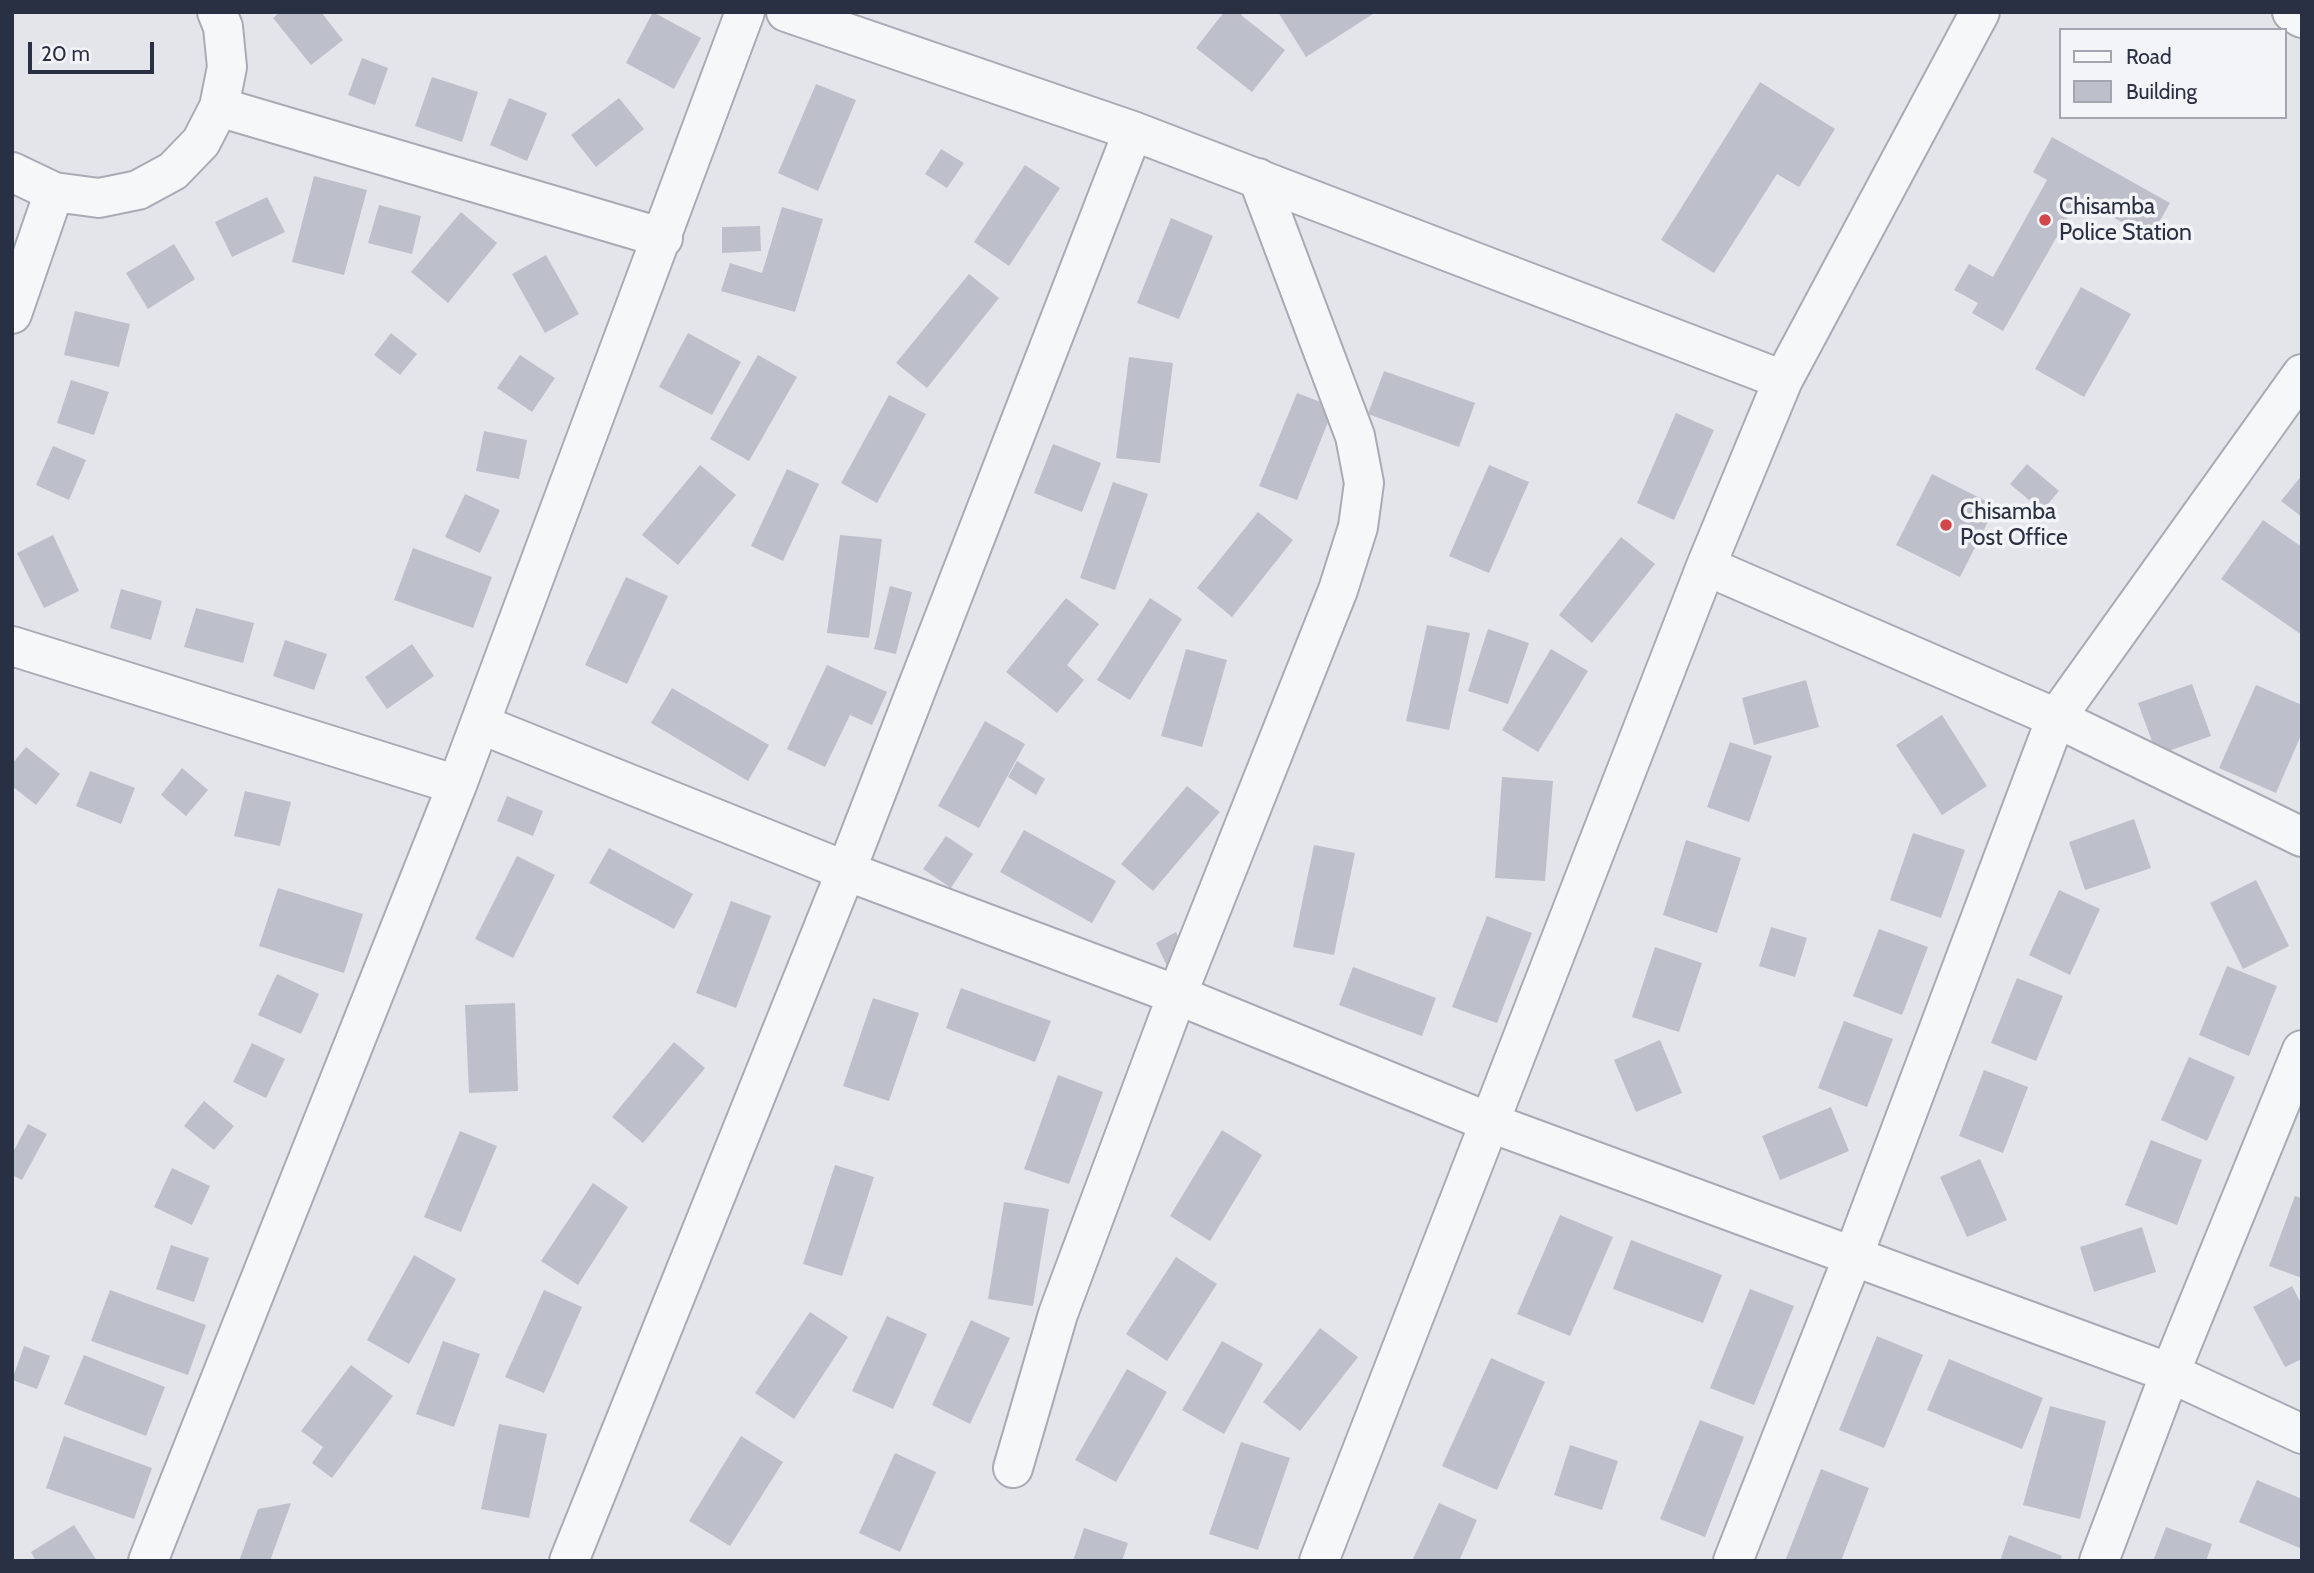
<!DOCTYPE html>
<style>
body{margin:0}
#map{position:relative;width:2314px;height:1573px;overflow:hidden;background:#e3e5eb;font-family:Cabin,sans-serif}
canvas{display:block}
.frame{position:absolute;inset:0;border:14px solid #2a3044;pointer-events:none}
.legend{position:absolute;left:2059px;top:28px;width:228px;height:91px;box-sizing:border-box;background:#f3f4f8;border:2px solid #a3a6b0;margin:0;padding:9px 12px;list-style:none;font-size:21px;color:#2a3044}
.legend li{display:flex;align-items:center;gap:14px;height:35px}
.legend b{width:35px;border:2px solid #a3a6b0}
.scale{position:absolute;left:28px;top:42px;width:126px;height:32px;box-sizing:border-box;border:4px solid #2a3044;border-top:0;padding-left:9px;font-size:21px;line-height:24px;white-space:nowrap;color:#2a3044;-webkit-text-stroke:5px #f3f4f8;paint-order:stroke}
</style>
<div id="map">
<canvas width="2314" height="1573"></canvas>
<div class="frame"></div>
<ul class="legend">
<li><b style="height:9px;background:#f6f7f9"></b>Road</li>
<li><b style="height:19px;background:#bdc0cb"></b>Building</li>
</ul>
<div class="scale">20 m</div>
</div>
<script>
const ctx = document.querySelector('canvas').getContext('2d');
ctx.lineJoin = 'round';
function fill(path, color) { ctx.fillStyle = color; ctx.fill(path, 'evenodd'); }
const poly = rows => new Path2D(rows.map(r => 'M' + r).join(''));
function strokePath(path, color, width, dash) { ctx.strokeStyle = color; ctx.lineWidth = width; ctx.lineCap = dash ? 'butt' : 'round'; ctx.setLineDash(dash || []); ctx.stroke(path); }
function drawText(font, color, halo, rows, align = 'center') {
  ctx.font = font + ' Cabin,sans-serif'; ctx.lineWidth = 7; ctx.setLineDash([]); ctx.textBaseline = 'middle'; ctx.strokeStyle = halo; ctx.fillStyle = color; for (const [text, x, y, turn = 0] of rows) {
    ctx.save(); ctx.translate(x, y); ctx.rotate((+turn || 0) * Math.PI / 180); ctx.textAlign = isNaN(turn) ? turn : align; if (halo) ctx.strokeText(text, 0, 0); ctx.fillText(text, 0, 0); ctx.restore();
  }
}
const building = poly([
 [280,12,321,12,343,40,311,65,273,18],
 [653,12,701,38,674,89,626,63],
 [1224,12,1244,12,1241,15,1285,50,1252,92,1196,48],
 [1278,12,1376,12,1306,57],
 [362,58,388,68,375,105,348,95],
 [432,77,478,92,462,142,415,126],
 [1760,82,1835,129,1799,187,1777,174,1714,273,1661,240],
 [816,84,856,100,818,191,778,173],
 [509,98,547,113,527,161,490,145],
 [619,98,644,129,596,167,571,135],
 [2052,137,2170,203,2150,238,2079,198,2003,331,1972,313,1978,303,1954,290,1969,264,1993,277,2047,180,2033,172],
 [941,149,964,163,947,188,925,174],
 [1025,165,1060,188,1009,266,974,242],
 [314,176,367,190,344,275,292,262],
 [267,197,285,232,232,257,215,222],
 [379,205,421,216,412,254,368,243],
 [782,207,823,219,795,312,721,291,730,263,762,273],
 [461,212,497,243,448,303,411,272],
 [1171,218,1213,236,1179,319,1137,303],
 [760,226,761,251,722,253,722,227],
 [174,244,195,279,148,309,126,273],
 [546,255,579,314,545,333,512,274],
 [969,274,999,298,927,388,896,363],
 [2081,287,2131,314,2084,397,2035,369],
 [75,311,130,324,119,367,64,355],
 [391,333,417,354,400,375,374,355],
 [688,333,741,362,712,415,659,387],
 [520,355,555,378,532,412,497,388],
 [758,355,797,377,749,461,710,439],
 [1129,357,1173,363,1160,463,1116,458],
 [1384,371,1475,403,1459,447,1368,414],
 [71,380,109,392,94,435,57,423],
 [1297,393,1334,407,1297,500,1259,486],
 [889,395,926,414,877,503,841,483],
 [1676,413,1714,430,1674,520,1637,503],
 [484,431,527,440,519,479,476,471],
 [1053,444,1101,463,1082,512,1034,493],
 [53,446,86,460,69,500,36,485],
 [2027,464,2059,491,2042,511,2010,484],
 [700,465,736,495,678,565,642,535],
 [1489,465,1529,482,1489,573,1449,556],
 [787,469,819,484,783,561,751,546],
 [1932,474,1996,506,1960,577,1896,545],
 [2302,475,2302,517,2281,501],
 [1113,482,1148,494,1115,590,1080,578],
 [465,494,500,510,480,553,445,537],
 [1258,512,1293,540,1232,617,1197,588],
 [2263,520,2302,547,2302,635,2221,579],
 [53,535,79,591,44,608,17,553],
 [840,535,882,539,869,638,827,633],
 [1621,537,1655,564,1592,643,1559,615],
 [413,548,492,577,473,628,394,600],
 [626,577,668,596,627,684,585,665],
 [890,586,912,592,896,654,874,649],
 [121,589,162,601,151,640,110,628],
 [1066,598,1099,624,1067,665,1084,680,1057,713,1006,672],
 [1150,598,1182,619,1130,700,1097,680],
 [196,608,254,623,243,663,184,647],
 [1427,625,1470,633,1449,730,1406,721],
 [1488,629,1529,643,1508,704,1468,691],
 [285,640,327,654,314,690,273,676],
 [412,644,434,676,387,709,365,677],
 [1186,649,1227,660,1202,747,1161,736],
 [1551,649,1588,671,1538,752,1502,730],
 [827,665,887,692,872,725,850,715,825,767,787,749],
 [1806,680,1819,727,1754,745,1742,698],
 [2192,684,2211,736,2157,755,2138,703],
 [2256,685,2302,705,2302,733,2276,793,2219,768],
 [672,688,769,745,748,781,651,723],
 [1942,715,1987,786,1942,815,1896,745],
 [985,721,1025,744,979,828,938,806],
 [1730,742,1772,756,1749,822,1707,807],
 [26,747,60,774,36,805,12,786,12,764],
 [1017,761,1045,779,1036,795,1008,777],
 [182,768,208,790,186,816,161,795],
 [90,771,135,788,121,824,76,806],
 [1502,777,1553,781,1545,881,1495,878],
 [1187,786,1220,812,1153,891,1121,864],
 [245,791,291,802,280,846,234,836],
 [507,796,543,811,533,836,497,821],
 [2134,819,2151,868,2085,890,2069,842],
 [1024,830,1116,881,1092,923,1000,872],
 [1913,833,1965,850,1941,918,1890,900],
 [946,836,973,854,951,888,923,869],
 [1686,840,1741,858,1717,933,1663,915],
 [1314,845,1355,853,1334,955,1293,947],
 [609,848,693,894,674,929,589,883],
 [517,856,555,875,513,958,475,939],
 [2256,880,2289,946,2243,969,2210,903],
 [278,888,363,914,344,973,259,946],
 [2059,890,2100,909,2070,975,2029,955],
 [731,901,771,916,736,1008,696,993],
 [1487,916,1532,933,1497,1023,1452,1007],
 [1771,927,1807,938,1795,977,1759,966],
 [1879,929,1928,947,1902,1015,1853,996],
 [1176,932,1188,957,1168,968,1156,943],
 [1655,947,1702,963,1679,1032,1632,1017],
 [2227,966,2277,986,2249,1056,2199,1035],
 [1353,967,1436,998,1422,1036,1339,1005],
 [277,974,319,994,301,1034,258,1015],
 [2017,978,2063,996,2036,1061,1991,1043],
 [961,988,1051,1021,1035,1062,946,1028],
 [873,998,919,1013,889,1101,843,1086],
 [515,1003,518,1091,469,1093,465,1005],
 [1844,1021,1893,1039,1867,1107,1818,1088],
 [1660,1040,1682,1093,1636,1112,1614,1060],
 [674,1042,705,1068,643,1143,612,1117],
 [252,1043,285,1059,266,1098,233,1082],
 [2189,1057,2235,1077,2207,1141,2161,1120],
 [1984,1070,2028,1087,2003,1153,1959,1136],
 [1058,1075,1103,1092,1069,1184,1024,1169],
 [204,1101,234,1126,214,1150,184,1126],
 [1831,1107,1849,1151,1780,1180,1762,1136],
 [28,1124,47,1134,22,1180,12,1175,12,1154],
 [1222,1130,1262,1155,1210,1241,1170,1216],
 [460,1131,497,1146,461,1232,424,1217],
 [2151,1140,2202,1160,2177,1225,2125,1205],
 [1980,1159,2007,1220,1967,1237,1940,1177],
 [835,1165,874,1177,842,1276,803,1264],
 [172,1168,210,1186,192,1225,154,1207],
 [593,1183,628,1207,578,1285,541,1261],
 [2295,1196,2302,1198,2302,1278,2269,1266],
 [1004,1202,1049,1209,1033,1306,988,1299],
 [1560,1215,1613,1237,1570,1336,1517,1314],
 [2142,1227,2156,1272,2094,1292,2080,1247],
 [1631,1240,1722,1275,1703,1323,1613,1289],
 [171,1245,209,1258,194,1302,156,1289],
 [414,1255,456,1279,409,1364,367,1340],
 [1176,1257,1217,1284,1167,1361,1126,1334],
 [2292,1286,2302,1305,2302,1359,2285,1367,2253,1307],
 [1750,1289,1794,1306,1754,1405,1710,1388],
 [110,1290,206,1325,188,1375,91,1341],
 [544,1290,582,1307,544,1393,505,1377],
 [810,1312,848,1337,794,1419,755,1393],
 [887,1316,927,1334,893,1409,852,1391],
 [971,1320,1010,1338,970,1424,932,1405],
 [1320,1328,1358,1357,1300,1431,1263,1402],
 [1877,1336,1923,1355,1884,1448,1839,1430],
 [443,1341,480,1354,454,1427,416,1414],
 [1222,1341,1263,1364,1224,1434,1182,1410],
 [24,1346,50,1356,37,1389,12,1380],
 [84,1355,165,1387,146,1436,64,1404],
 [1491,1358,1545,1382,1497,1490,1442,1466],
 [1949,1359,2043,1398,2022,1449,1927,1410],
 [351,1365,393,1396,332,1478,312,1463,323,1447,301,1431],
 [1127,1369,1167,1392,1116,1482,1075,1460],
 [2050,1406,2106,1421,2080,1519,2023,1505],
 [1700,1420,1744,1437,1705,1537,1660,1519],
 [499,1424,547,1434,529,1518,481,1509],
 [64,1436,152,1468,134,1519,46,1488],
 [741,1436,783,1462,730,1546,689,1521],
 [1241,1442,1290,1458,1258,1550,1209,1534],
 [1570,1445,1618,1461,1602,1510,1554,1495],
 [895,1453,936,1472,900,1552,859,1533],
 [1821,1469,1869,1488,1841,1561,1785,1561],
 [2257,1480,2302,1499,2302,1549,2239,1522],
 [291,1503,270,1561,239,1561,258,1509],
 [1439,1503,1477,1520,1459,1561,1412,1561],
 [74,1525,97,1561,36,1561,31,1552],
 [2166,1527,2212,1544,2206,1561,2153,1561],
 [1084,1528,1128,1543,1122,1561,1073,1561],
 [2009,1535,2062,1556,2060,1561,2000,1561]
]);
const minor = poly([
 [786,12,1133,131,1783,380],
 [2292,12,2302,18],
 [219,107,663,238],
 [12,172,54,192,99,198,138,190,173,171,201,142,219,107,227,67,223,27,217,12],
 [12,314,54,192],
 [1706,566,2056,718,2302,837],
 [12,646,457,785],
 [480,724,846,871,1177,995,1491,1123,2170,1373,2302,1434],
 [1013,1468,1058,1314,1177,995,1338,590,1358,527,1364,483,1355,436,1258,178],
 [148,1561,457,785,745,12],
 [569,1561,846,871,1133,131],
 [1319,1561,1706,566,1783,380,1980,12],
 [1733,1561,1854,1254,2056,718,2302,374],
 [2099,1561,2170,1373,2302,1050]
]);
const markers = [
 [2045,220,7,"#d24749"],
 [1946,525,7,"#d24749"]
];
const poiNames = [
 ["Chisamba",2059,207],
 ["Police Station",2059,233],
 ["Chisamba",1960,512],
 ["Post Office",1960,538]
];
fill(building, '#bdc0cb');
strokePath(minor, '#a8abb6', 42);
strokePath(minor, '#f6f7f9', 38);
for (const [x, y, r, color] of markers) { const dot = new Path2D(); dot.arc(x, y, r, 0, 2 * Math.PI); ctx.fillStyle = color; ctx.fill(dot); strokePath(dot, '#f3f4f8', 2.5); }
drawText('23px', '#2a3044', '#f3f4f8', poiNames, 'left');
</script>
